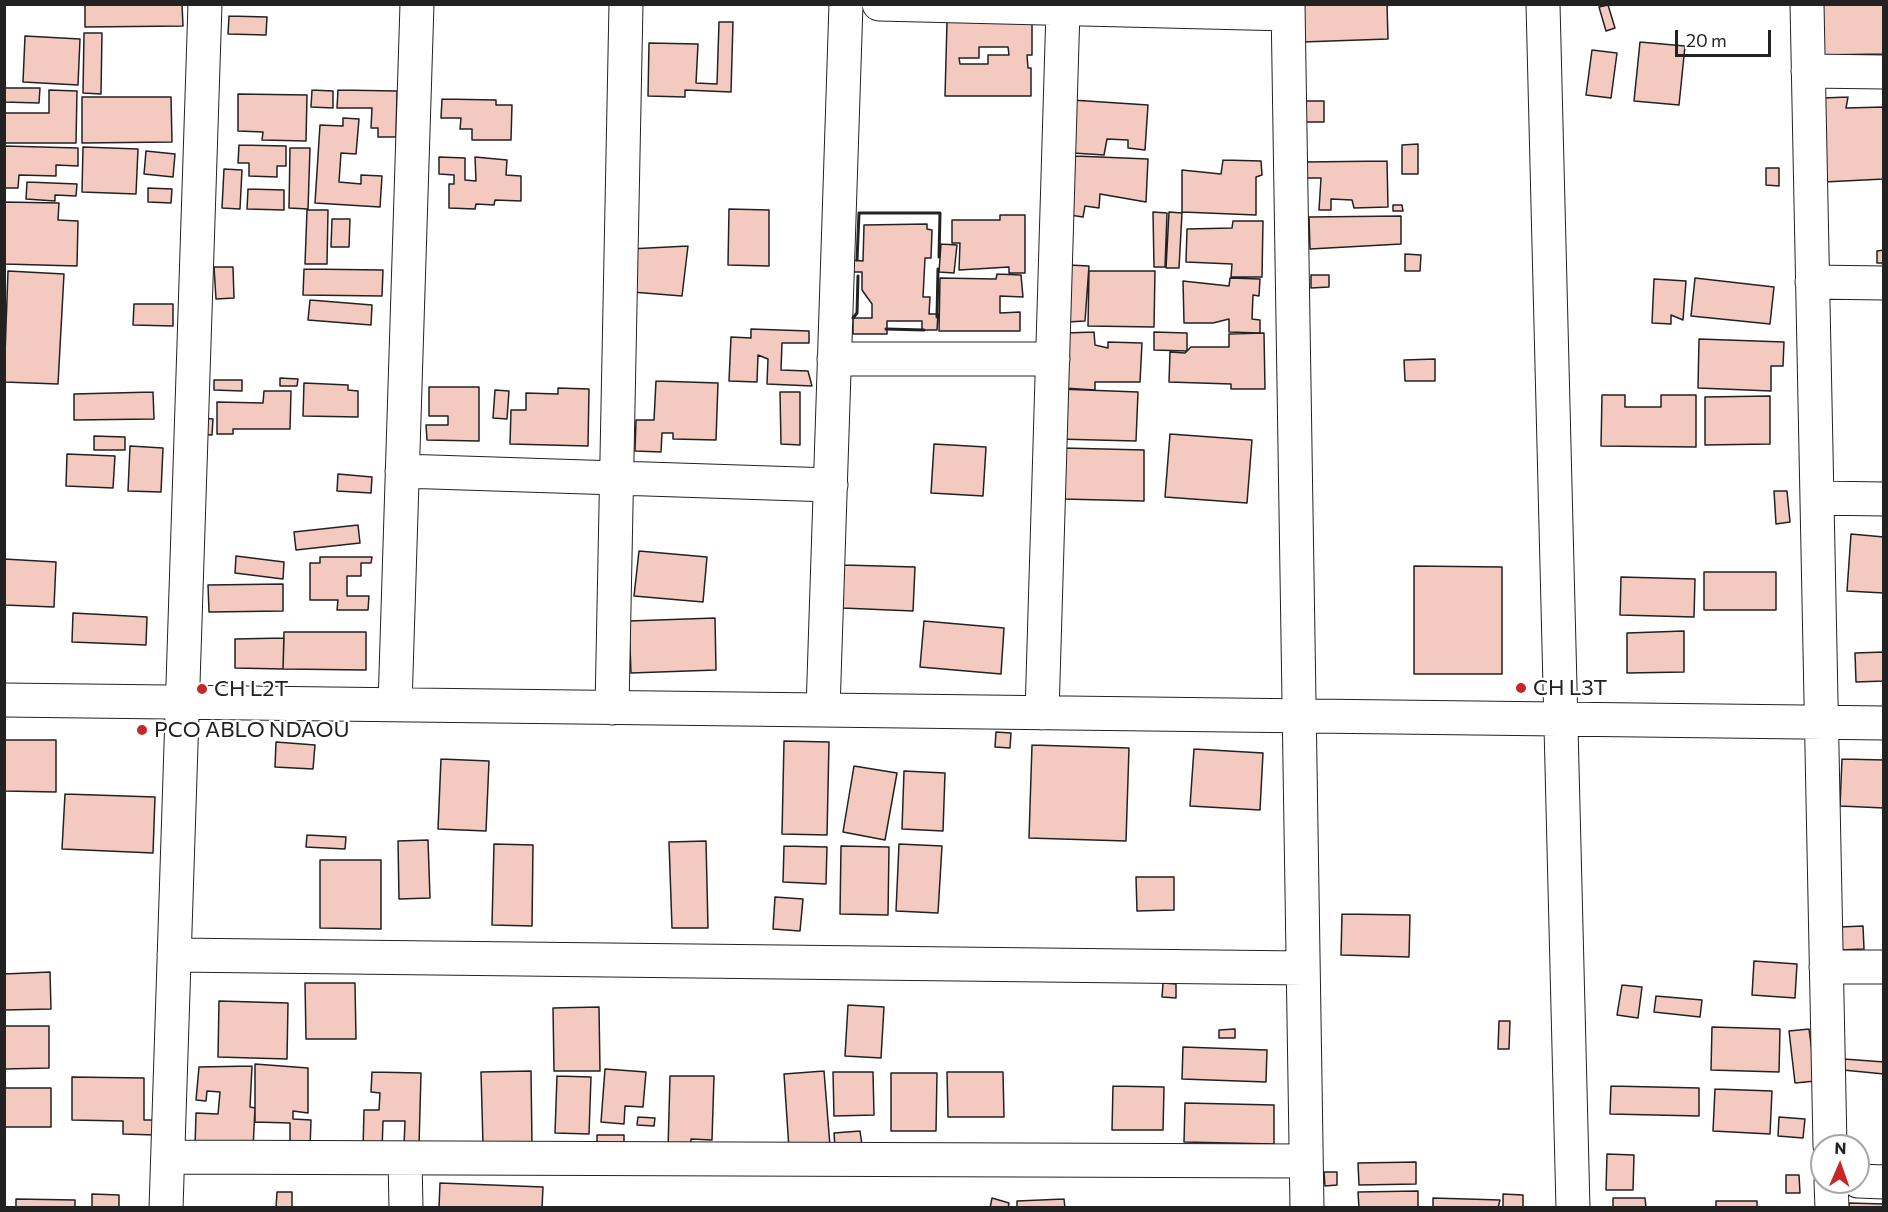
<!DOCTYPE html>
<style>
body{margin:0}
#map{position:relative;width:1888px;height:1212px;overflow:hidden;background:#fff;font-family:Commissioner,sans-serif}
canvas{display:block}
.frame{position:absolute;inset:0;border:6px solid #222;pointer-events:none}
.north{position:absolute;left:1810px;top:1134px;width:60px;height:60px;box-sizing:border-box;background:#fff;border:2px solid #a7a7a7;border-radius:50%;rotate:2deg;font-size:16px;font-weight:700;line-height:24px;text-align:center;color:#222}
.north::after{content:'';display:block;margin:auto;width:21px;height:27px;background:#c62828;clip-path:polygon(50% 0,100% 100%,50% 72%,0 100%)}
.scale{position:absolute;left:1675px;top:30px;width:96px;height:27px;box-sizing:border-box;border:3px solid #222;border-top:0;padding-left:8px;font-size:18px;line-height:21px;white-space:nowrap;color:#222;-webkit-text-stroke:4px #fff;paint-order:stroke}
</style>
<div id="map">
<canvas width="1888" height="1212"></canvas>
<div class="frame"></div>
<div class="north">N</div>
<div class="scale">20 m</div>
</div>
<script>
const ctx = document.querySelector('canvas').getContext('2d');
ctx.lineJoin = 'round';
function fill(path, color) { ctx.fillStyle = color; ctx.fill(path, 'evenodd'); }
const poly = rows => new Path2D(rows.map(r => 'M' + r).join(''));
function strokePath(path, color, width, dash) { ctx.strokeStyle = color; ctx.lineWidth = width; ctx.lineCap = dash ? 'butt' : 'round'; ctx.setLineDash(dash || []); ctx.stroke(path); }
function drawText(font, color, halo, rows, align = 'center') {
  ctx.font = font + ' Commissioner,sans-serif'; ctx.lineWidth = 4.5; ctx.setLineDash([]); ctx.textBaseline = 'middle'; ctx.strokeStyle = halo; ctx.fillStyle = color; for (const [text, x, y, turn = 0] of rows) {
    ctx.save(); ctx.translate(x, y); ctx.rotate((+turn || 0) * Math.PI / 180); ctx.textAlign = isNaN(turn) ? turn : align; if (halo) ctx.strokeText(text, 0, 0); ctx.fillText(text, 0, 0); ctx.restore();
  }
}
const building = poly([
 [85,4,182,4,183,26,85,27,85,4],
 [1303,4,1387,4,1388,39,1302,42,1303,4],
 [1820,4,1884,4,1884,54,1822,55,1820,4],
 [1608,5,1615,28,1606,31,1599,7,1608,5],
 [229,16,267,17,266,35,228,34,229,16],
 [719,22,733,22,731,92,685,90,685,97,648,96,649,43,698,44,696,83,717,84,719,22],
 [947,22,1032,23,1032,55,1027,55,1028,68,1031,68,1031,96,945,96,947,22],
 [979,47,1008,47,1009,55,988,55,988,64,960,64,959,58,979,58,979,47],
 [84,33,102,33,101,94,83,93,84,33],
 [25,36,80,39,78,85,23,82,25,36],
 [1640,42,1685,46,1679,105,1634,101,1640,42],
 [1592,50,1617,53,1611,98,1586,95,1592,50],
 [4,88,40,88,39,103,4,102,4,88],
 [49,90,77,91,76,143,4,143,4,113,49,113,49,90],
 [312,90,333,91,333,108,311,107,312,90],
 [338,90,397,91,396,137,378,137,378,128,371,128,372,108,337,108,338,90],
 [238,94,307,95,306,141,262,140,263,132,238,131,238,94],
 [82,97,171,97,172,142,82,143,82,97],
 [1848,97,1846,108,1884,107,1884,179,1824,182,1823,98,1848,97],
 [442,99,496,100,496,105,512,105,511,140,472,140,472,129,460,129,461,118,441,118,442,99],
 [1072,100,1148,105,1145,150,1128,148,1128,140,1107,139,1104,155,1073,153,1072,100],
 [1303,101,1324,101,1324,122,1303,122,1303,101],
 [343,118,359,119,356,154,341,153,339,182,361,184,361,175,382,176,380,207,315,203,320,125,343,126,343,118],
 [1418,144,1418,174,1402,174,1402,145,1418,144],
 [239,145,286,146,286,166,277,166,277,177,249,176,249,163,238,163,239,145],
 [4,146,78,148,78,166,56,165,56,176,19,175,18,188,4,188,4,146],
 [83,147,138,149,136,194,82,192,83,147],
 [290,148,310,148,308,209,289,208,290,148],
 [146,151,175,154,173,177,144,174,146,151],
 [1075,156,1148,159,1146,202,1100,194,1099,208,1085,206,1083,217,1070,215,1075,156],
 [439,157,465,158,465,180,476,181,475,157,507,160,506,175,521,176,521,201,495,200,494,205,476,204,475,209,449,208,449,184,454,184,454,175,439,174,439,157],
 [1223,160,1261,161,1262,175,1256,177,1256,215,1182,212,1182,170,1221,174,1223,160],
 [1387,161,1388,207,1354,208,1352,200,1331,199,1331,210,1319,210,1321,178,1306,178,1305,162,1387,161],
 [1766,168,1779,168,1779,186,1766,185,1766,168],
 [224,169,242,170,240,209,222,208,224,169],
 [27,182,77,184,76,196,55,195,55,201,26,199,27,182],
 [148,188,172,189,171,203,148,202,148,188],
 [248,189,284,190,284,210,247,209,248,189],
 [4,202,59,203,58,220,78,221,77,266,4,264,4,202],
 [1393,205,1402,205,1403,211,1393,211,1393,205],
 [729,209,769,210,769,266,728,265,729,209],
 [307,210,328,210,327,264,305,264,307,210],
 [1153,212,1167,213,1165,267,1154,267,1153,212],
 [1169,212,1182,213,1179,268,1166,268,1169,212],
 [1000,215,1025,215,1025,273,1009,273,1009,267,959,270,960,243,952,243,952,220,1000,220,1000,215],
 [1401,216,1401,244,1310,249,1309,217,1401,216],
 [332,219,350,219,349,247,331,247,332,219],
 [1233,221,1263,221,1262,277,1231,277,1232,264,1186,262,1187,229,1232,228,1233,221],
 [927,224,927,229,932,230,931,258,925,258,923,297,930,297,929,314,938,314,937,330,922,330,922,321,887,321,887,334,853,334,853,318,872,318,872,304,862,290,862,272,851,272,851,260,863,261,864,225,927,224],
 [941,244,957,245,954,273,939,272,941,244],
 [688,246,682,296,632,292,629,249,688,246],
 [1884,250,1884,263,1877,263,1877,251,1884,250],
 [1405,254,1421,255,1420,271,1405,271,1405,254],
 [1069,265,1089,266,1085,321,1067,322,1069,265],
 [214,267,233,267,234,298,216,299,214,267],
 [304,269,383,270,382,296,303,295,304,269],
 [8,271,64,274,58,384,4,382,8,271],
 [1089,271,1155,271,1154,327,1088,326,1089,271],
 [997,274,1021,275,1023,297,1000,296,1000,313,1020,312,1020,331,939,331,940,278,996,279,997,274],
 [1311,275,1329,275,1329,287,1311,288,1311,275],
 [1230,278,1260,279,1259,296,1253,295,1252,319,1260,320,1260,333,1229,332,1229,319,1213,323,1184,323,1183,281,1229,286,1230,278],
 [1695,278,1774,287,1770,324,1691,316,1695,278],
 [1654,279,1686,281,1683,320,1671,315,1671,324,1652,323,1654,279],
 [310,300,372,305,371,325,308,320,310,300],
 [134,304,173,304,173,326,133,325,134,304],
 [751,329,809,331,809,343,782,343,781,370,808,371,812,386,767,384,768,359,758,355,757,382,729,381,731,337,751,338,751,329],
 [1094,332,1095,345,1108,348,1108,342,1142,343,1140,382,1095,382,1095,390,1063,388,1066,333,1094,332],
 [1154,332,1187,333,1187,351,1154,350,1154,332],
 [1264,333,1265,389,1231,389,1231,384,1169,382,1170,352,1185,353,1191,347,1229,347,1229,334,1264,333],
 [1699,339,1784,342,1783,366,1771,366,1771,391,1698,388,1699,339],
 [1435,359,1435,381,1405,381,1404,360,1435,359],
 [280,378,298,379,297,386,280,386,280,378],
 [214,380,242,380,242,391,214,390,214,380],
 [656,381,718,383,716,440,673,439,673,433,662,433,661,452,635,451,636,420,654,420,656,381],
 [304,383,348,385,348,390,358,391,358,417,303,416,304,383],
 [429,387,479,387,479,441,427,440,426,425,448,425,448,416,429,416,429,387],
 [558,388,589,389,588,446,510,444,511,410,526,410,526,393,558,394,558,388],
 [1059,389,1138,392,1136,441,1057,439,1059,389],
 [495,390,509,391,507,419,493,418,495,390],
 [264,391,291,391,290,429,233,429,233,434,217,434,217,402,263,403,264,391],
 [153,392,154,419,74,420,74,394,153,392],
 [780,392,800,392,800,445,781,444,780,392],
 [1602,395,1625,395,1625,407,1661,407,1661,395,1696,395,1696,447,1601,446,1602,395],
 [1770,396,1770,444,1705,445,1705,397,1770,396],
 [201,418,213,419,212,435,200,434,201,418],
 [1170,434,1252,440,1247,503,1165,497,1170,434],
 [94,436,125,437,125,450,94,450,94,436],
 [934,444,986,447,983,496,931,493,934,444],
 [130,446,163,448,161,492,128,491,130,446],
 [1063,448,1144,450,1144,501,1062,499,1063,448],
 [67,454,115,456,113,488,66,486,67,454],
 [338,474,372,477,371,493,337,491,338,474],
 [1774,491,1787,491,1790,522,1776,524,1774,491],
 [358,525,360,543,296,550,294,532,358,525],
 [1851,534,1884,537,1884,593,1847,591,1851,534],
 [639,551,707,557,703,602,634,596,639,551],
 [236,556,284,562,283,579,235,573,236,556],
 [320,557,372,557,371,563,361,563,361,576,347,576,347,596,369,596,368,610,337,610,338,600,310,600,310,563,320,563,320,557],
 [4,559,56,562,54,607,4,605,4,559],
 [844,565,915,567,913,611,842,608,844,565],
 [1414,566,1502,567,1502,674,1414,674,1414,566],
 [1704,572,1776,572,1776,610,1704,610,1704,572],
 [1621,577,1695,579,1694,617,1620,615,1621,577],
 [283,584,283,611,209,612,208,585,283,584],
 [73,613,147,617,146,645,72,642,73,613],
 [715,618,716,670,631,673,629,621,715,618],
 [924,621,1004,628,1001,674,920,667,924,621],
 [1684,631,1684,672,1627,673,1627,633,1684,631],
 [284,632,366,632,366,670,283,669,284,632],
 [284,638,283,669,235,668,235,639,284,638],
 [1884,652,1884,681,1856,682,1855,653,1884,652],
 [996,732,1011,733,1010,748,995,747,996,732],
 [4,740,56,740,56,792,4,791,4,740],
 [784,741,829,742,827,835,782,834,784,741],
 [276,742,315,745,313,769,275,767,276,742],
 [1032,745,1129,748,1126,841,1029,838,1032,745],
 [1194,749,1263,753,1260,810,1190,806,1194,749],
 [441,759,489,761,486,831,438,829,441,759],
 [1842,759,1884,760,1884,808,1840,806,1842,759],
 [854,766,897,773,885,840,843,832,854,766],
 [904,771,945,773,943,831,902,829,904,771],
 [65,794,155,797,153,853,62,849,65,794],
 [307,835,346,837,345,849,306,847,307,835],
 [428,840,430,898,399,899,398,841,428,840],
 [706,841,708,928,672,928,669,842,706,841],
 [494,844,533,845,532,926,492,925,494,844],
 [899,844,942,846,938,913,896,911,899,844],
 [784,846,827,847,826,884,783,882,784,846],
 [841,846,889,847,888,915,840,914,841,846],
 [320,860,381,860,381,929,320,928,320,860],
 [1136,877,1174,877,1174,910,1137,911,1136,877],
 [775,897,803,899,800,931,773,929,775,897],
 [1342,914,1410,915,1409,957,1341,955,1342,914],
 [1863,926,1864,949,1841,950,1840,927,1863,926],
 [1754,961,1797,964,1795,998,1752,995,1754,961],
 [50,972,51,1009,4,1010,4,974,50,972],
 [305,983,355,983,356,1039,306,1039,305,983],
 [1163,983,1176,984,1176,998,1162,997,1163,983],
 [1622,985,1642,987,1638,1018,1617,1015,1622,985],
 [1656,996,1702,1000,1700,1017,1654,1012,1656,996],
 [219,1001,288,1003,287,1059,218,1057,219,1001],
 [848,1005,884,1007,881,1058,845,1056,848,1005],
 [599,1007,600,1071,554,1071,553,1008,599,1007],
 [1499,1021,1510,1021,1509,1049,1498,1049,1499,1021],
 [4,1026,49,1026,49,1068,4,1069,4,1026],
 [1712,1027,1780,1029,1779,1072,1711,1070,1712,1027],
 [1235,1029,1235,1038,1219,1038,1219,1030,1235,1029],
 [1809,1029,1816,1081,1795,1083,1789,1031,1809,1029],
 [1183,1047,1267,1050,1266,1082,1182,1079,1183,1047],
 [1844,1059,1884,1062,1884,1074,1843,1070,1844,1059],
 [255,1064,308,1068,308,1113,293,1111,293,1119,311,1120,310,1149,290,1147,290,1123,255,1122,255,1064],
 [252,1066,250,1107,255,1108,253,1149,195,1147,196,1113,218,1114,220,1092,207,1091,206,1101,196,1100,199,1067,252,1066],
 [605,1069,646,1072,643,1107,625,1106,624,1124,601,1122,605,1069],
 [531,1071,532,1145,483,1145,481,1072,531,1071],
 [824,1071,830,1146,789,1149,784,1074,824,1071],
 [372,1072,421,1073,419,1146,404,1146,405,1121,383,1121,382,1151,363,1150,364,1110,379,1110,380,1093,371,1092,372,1072],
 [833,1072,873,1072,874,1115,834,1116,833,1072],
 [947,1072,1003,1072,1004,1117,948,1117,947,1072],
 [891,1073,937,1073,936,1131,891,1131,891,1073],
 [557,1076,591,1077,589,1134,555,1133,557,1076],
 [670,1076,714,1076,712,1140,691,1139,691,1151,668,1150,670,1076],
 [72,1077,144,1078,144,1120,155,1120,155,1135,123,1134,123,1121,72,1120,72,1077],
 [1113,1086,1164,1087,1163,1130,1112,1130,1113,1086],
 [1611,1086,1699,1088,1699,1116,1610,1114,1611,1086],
 [4,1088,51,1088,51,1127,4,1127,4,1088],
 [1715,1089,1772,1091,1770,1134,1713,1131,1715,1089],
 [1185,1103,1274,1105,1274,1144,1184,1142,1185,1103],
 [638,1117,655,1118,654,1126,637,1125,638,1117],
 [1779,1117,1805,1119,1803,1138,1778,1136,1779,1117],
 [860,1131,862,1145,835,1147,834,1133,860,1131],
 [597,1135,624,1135,624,1147,597,1146,597,1135],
 [1607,1154,1634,1155,1633,1190,1606,1190,1607,1154],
 [1416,1162,1416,1184,1359,1185,1358,1163,1416,1162],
 [1324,1172,1337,1172,1337,1185,1325,1186,1324,1172],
 [1786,1175,1799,1175,1800,1193,1786,1193,1786,1175],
 [440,1183,543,1187,542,1208,439,1208,440,1183],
 [1418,1191,1418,1208,1359,1208,1358,1192,1418,1191],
 [277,1192,292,1192,292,1208,276,1208,277,1192],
 [92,1194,119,1195,119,1208,92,1208,92,1194],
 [1503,1194,1523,1195,1523,1208,1503,1208,1503,1194],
 [992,1198,1009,1203,1008,1208,990,1208,992,1198],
 [1433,1198,1500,1200,1498,1208,1433,1208,1433,1198],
 [1613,1198,1645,1198,1646,1208,1613,1208,1613,1198],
 [16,1199,75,1200,75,1208,16,1208,16,1199],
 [1064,1199,1065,1208,1017,1208,1017,1201,1064,1199],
 [1716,1201,1757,1201,1757,1208,1716,1208,1716,1201],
 [1849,1203,1884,1204,1884,1208,1849,1208,1849,1203]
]);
const minor = poly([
 [879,4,1288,14],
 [1288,4,1307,1208],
 [1543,4,1573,1208],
 [1807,4,1830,1146],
 [1808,71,1884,72],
 [1812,282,1884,283],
 [834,359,1053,359],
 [402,471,831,485],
 [1817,498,1884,499],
 [4,700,1884,723],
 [395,705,417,4],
 [612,708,626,4],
 [823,710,846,4],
 [1042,713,1063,9],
 [174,955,1303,968],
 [1826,967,1884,967],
 [168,1157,1306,1161],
 [405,1158,406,1208],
 [1858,1181,1884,1182],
 [1831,1182,1832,1208],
 [166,1208,205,4]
]);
const wall = poly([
 [939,257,940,213],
 [857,260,859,213,939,213],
 [937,317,938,269],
 [853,318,857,313,858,276],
 [886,329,924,330]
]);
const markers = [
 [1521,688,6,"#c62828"],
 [202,689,6,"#c62828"],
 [142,730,6,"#c62828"]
];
const poiNames = [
 ["CH L3T",1533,688],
 ["CH L2T",214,689],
 ["PCO ABLO NDAOU",154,730]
];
fill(building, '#f3c9c0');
strokePath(building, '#222', 1.5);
strokePath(minor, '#222', 35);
strokePath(minor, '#fff', 33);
strokePath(wall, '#222', 3);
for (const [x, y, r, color] of markers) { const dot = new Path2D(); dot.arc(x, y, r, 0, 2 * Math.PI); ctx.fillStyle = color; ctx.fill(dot); strokePath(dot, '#fff', 2); }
drawText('22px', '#222', '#fff', poiNames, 'left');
</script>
